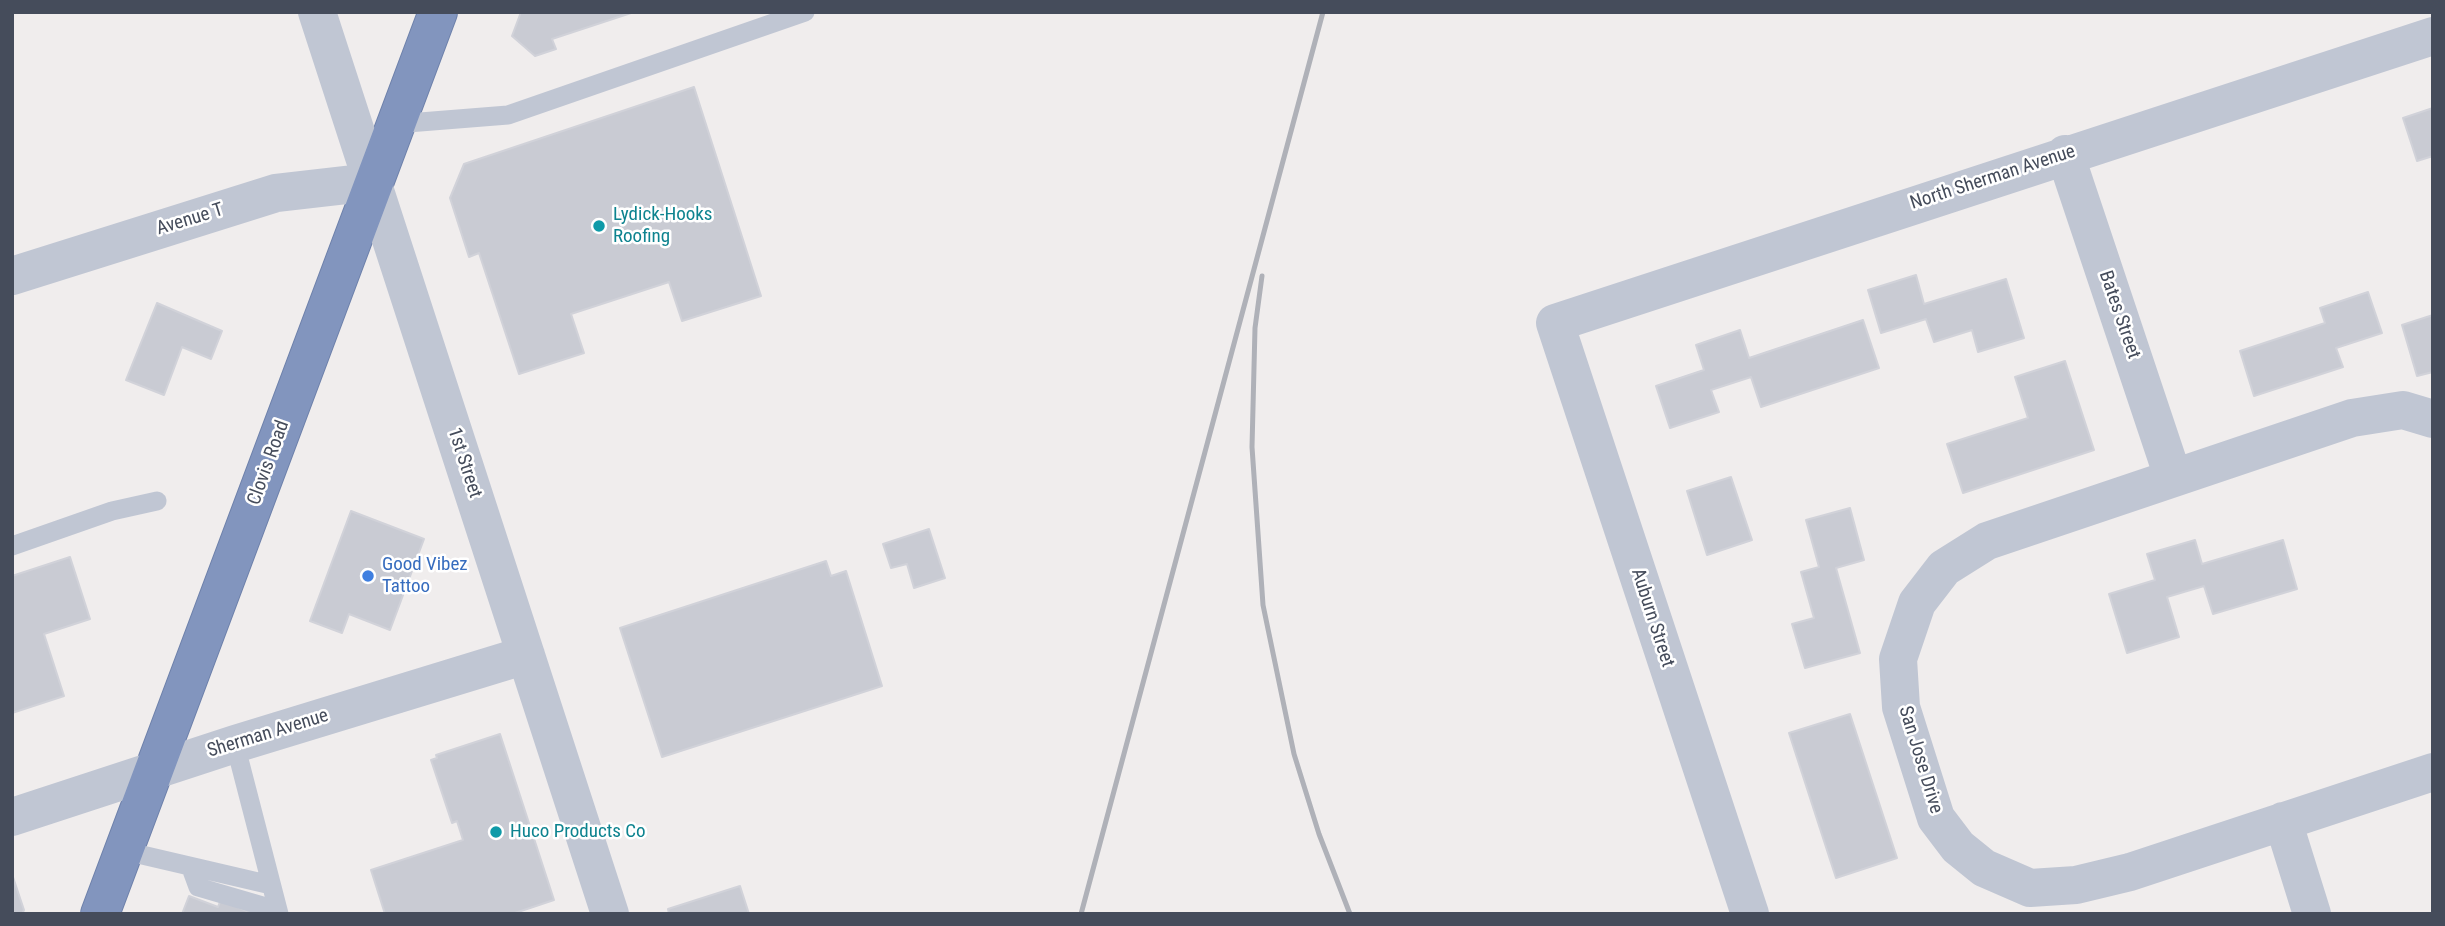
<!DOCTYPE html>
<style>
body{margin:0}
#map{position:relative;width:2445px;height:926px;overflow:hidden;background:#f0eded;font-family:"Roboto Condensed",sans-serif}
canvas{display:block}
.frame{position:absolute;inset:0;border:14px solid #454c5b;pointer-events:none}
</style>
<div id="map">
<canvas width="2445" height="926"></canvas>
<div class="frame"></div>
</div>
<script>
const ctx = document.querySelector('canvas').getContext('2d');
ctx.lineJoin = 'round';
function fill(path, color) { ctx.fillStyle = color; ctx.fill(path, 'evenodd'); }
const poly = rows => new Path2D(rows.map(r => 'M' + r).join(''));
function strokePath(path, color, width, dash) { ctx.strokeStyle = color; ctx.lineWidth = width; ctx.lineCap = dash ? 'butt' : 'round'; ctx.setLineDash(dash || []); ctx.stroke(path); }
function drawText(font, color, halo, rows, align = 'center') {
  ctx.font = font + ' "Roboto Condensed",sans-serif'; ctx.lineWidth = 5; ctx.setLineDash([]); ctx.textBaseline = 'middle'; ctx.strokeStyle = halo; ctx.fillStyle = color; for (const [text, x, y, turn = 0] of rows) {
    ctx.save(); ctx.translate(x, y); ctx.rotate((+turn || 0) * Math.PI / 180); ctx.textAlign = isNaN(turn) ? turn : align; if (halo) ctx.strokeText(text, 0, 0); ctx.fillText(text, 0, 0); ctx.restore();
  }
}
const building = poly([
 [521,12,634,12,552,39,556,49,535,56,512,36,521,12],
 [694,87,761,296,682,321,669,282,571,314,584,353,519,374,479,253,469,257,450,198,464,164,694,87],
 [2433,108,2433,156,2417,161,2403,118,2433,108],
 [1916,275,1924,304,2006,279,2024,338,1978,352,1972,330,1934,342,1926,319,1881,333,1868,290,1916,275],
 [2368,292,2382,333,2336,348,2343,367,2254,396,2240,351,2325,323,2320,308,2368,292],
 [157,303,222,331,211,359,182,347,164,395,126,380,157,303],
 [2433,315,2433,372,2417,376,2402,325,2433,315],
 [1863,320,1879,368,1761,407,1751,377,1711,390,1719,412,1670,428,1656,386,1704,370,1696,345,1740,330,1749,358,1863,320],
 [2065,361,2094,450,1963,493,1947,444,2028,418,2015,377,2065,361],
 [1731,477,1752,540,1707,555,1687,491,1731,477],
 [1850,508,1864,560,1836,568,1860,653,1805,668,1792,624,1814,618,1801,572,1819,567,1806,520,1850,508],
 [351,511,424,539,390,630,349,614,342,633,310,621,351,511],
 [929,529,945,578,914,588,907,564,891,568,883,544,929,529],
 [2195,540,2202,564,2283,540,2297,589,2213,614,2204,586,2167,597,2179,637,2127,653,2109,594,2155,580,2147,554,2195,540],
 [70,557,90,619,44,634,64,696,12,713,12,576,70,557],
 [826,561,831,576,846,571,882,686,662,757,620,628,826,561],
 [1850,714,1897,858,1836,878,1789,733,1850,714],
 [500,734,554,900,512,914,385,914,371,870,463,840,457,821,452,823,431,760,437,758,436,755,500,734],
 [12,874,24,910,22,914,12,914,12,874],
 [740,886,749,914,669,914,668,909,740,886],
 [189,896,218,907,221,899,253,914,182,914,189,896]
]);
const lane = poly([
 [395,124,508,115,805,12],
 [12,546,112,511,157,501],
 [235,744,279,914],
 [125,851,271,885],
 [191,868,198,887,263,906,265,914]
]);
const street = poly([
 [317,12,610,914],
 [2065,154,2173,477],
 [12,276,276,193,372,182],
 [2433,419,2403,410,2352,418,1987,541,1944,568,1917,603,1898,659,1901,707,1936,818,1958,847,1984,868,2030,888,2076,885,2130,872,2433,772],
 [12,817,235,744,526,655],
 [2283,821,2312,914],
 [1750,914,1555,323,2433,36]
]);
const highway = poly([
 [100,914,438,12]
]);
const rail = poly([
 [1262,276,1255,328,1252,447,1263,605,1294,754,1319,834,1350,914],
 [1081,914,1323,12]
]);
const markers = [
 [599,226,7,"#0f9aa8"],
 [368,576,7,"#3f7fe0"],
 [496,832,7,"#0f9aa8"]
];
const streetNames = [
 ["North Sherman Avenue",1993,178,-18],
 ["Avenue T",190,220,-17],
 ["Bates Street",2119,315,71],
 ["Clovis Road",269,463,-70],
 ["1st Street",464,463,72],
 ["Auburn Street",1652,618,72],
 ["Sherman Avenue",268,734,-17],
 ["San Jose Drive",1920,760,73]
];
const cultureNames = [
 ["Lydick-Hooks",613,215],
 ["Roofing",613,237],
 ["Huco Products Co",510,832]
];
const shopNames = [
 ["Good Vibez",382,565],
 ["Tattoo",382,587]
];
fill(building, '#c9cbd3');
strokePath(building, '#d1d2d9', 2);
strokePath(highway, '#6d80aa', 40);
strokePath(lane, '#c0c6d3', 19);
strokePath(street, '#c0c6d3', 38);
strokePath(highway, '#8295be', 38);
strokePath(rail, '#afb1b8', 5);
for (const [x, y, r, color] of markers) { const dot = new Path2D(); dot.arc(x, y, r, 0, 2 * Math.PI); ctx.fillStyle = color; ctx.fill(dot); strokePath(dot, '#fff', 2.5); }
drawText('19px', '#454c5b', '#fff', streetNames);
drawText('19px', '#0d838f', '#fff', cultureNames, 'left');
drawText('19px', '#366cbe', '#fff', shopNames, 'left');
</script>
